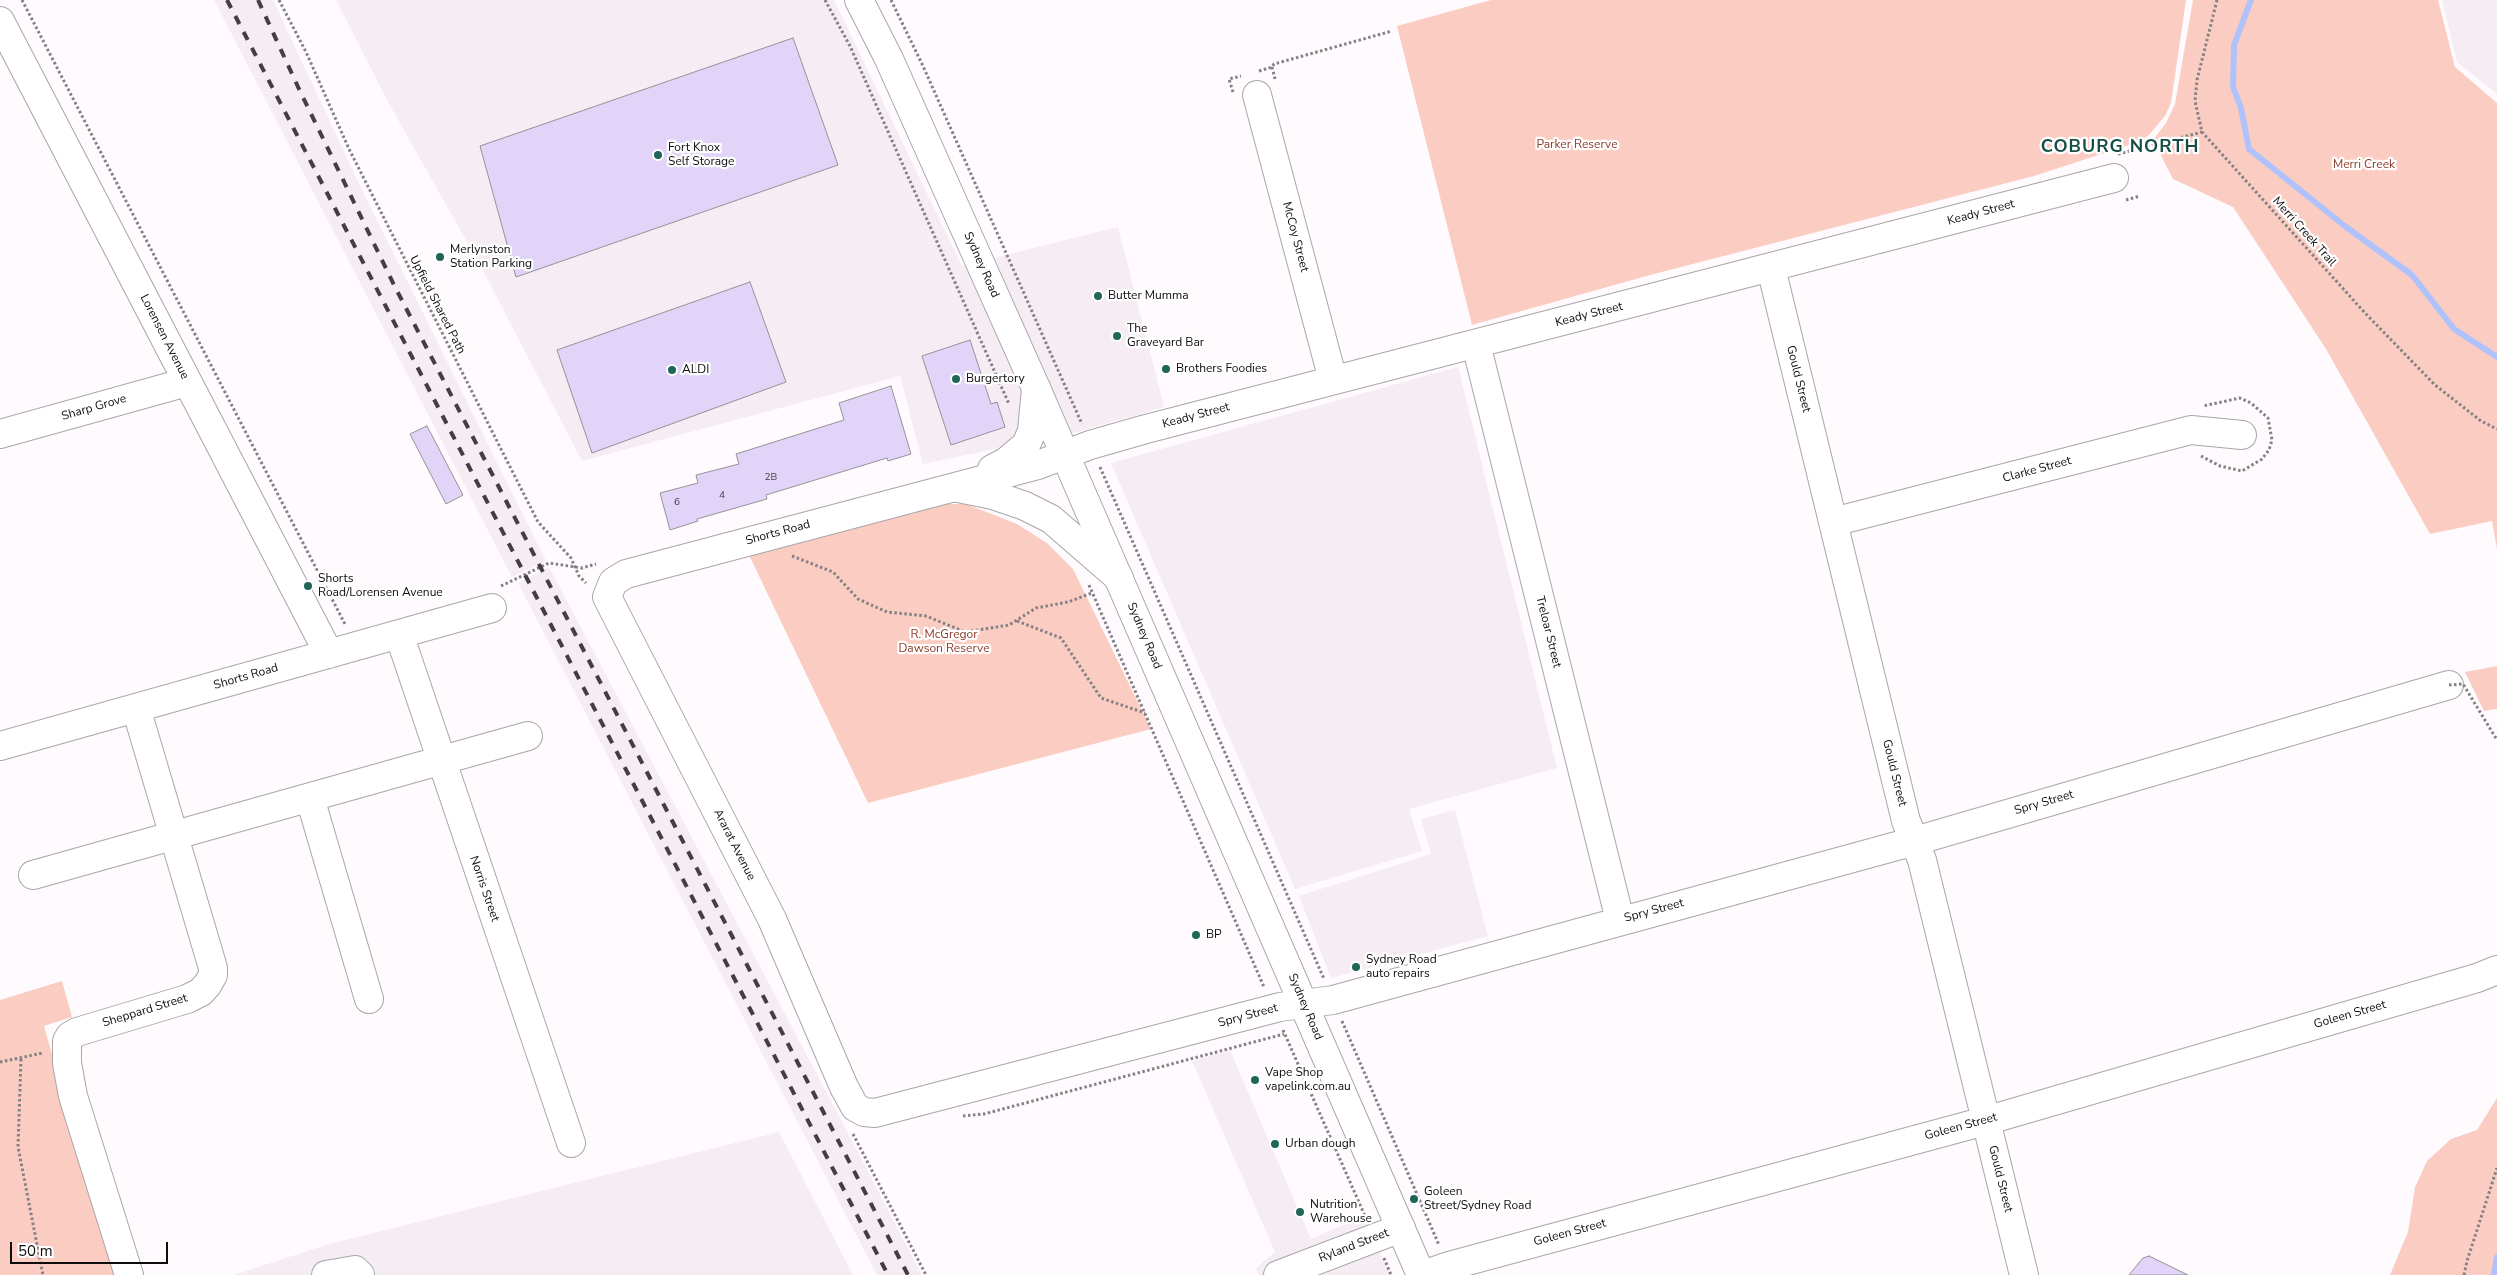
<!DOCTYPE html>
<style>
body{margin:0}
#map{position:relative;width:2497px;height:1275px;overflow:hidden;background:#fefafd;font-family:"Nunito Sans",sans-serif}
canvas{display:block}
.scale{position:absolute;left:10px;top:1242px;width:158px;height:22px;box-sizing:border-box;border:2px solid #0e0d0e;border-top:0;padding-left:6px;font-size:15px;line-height:18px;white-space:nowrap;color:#0e0d0e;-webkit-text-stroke:4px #fff;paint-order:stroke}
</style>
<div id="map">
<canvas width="2497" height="1275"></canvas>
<div class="scale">50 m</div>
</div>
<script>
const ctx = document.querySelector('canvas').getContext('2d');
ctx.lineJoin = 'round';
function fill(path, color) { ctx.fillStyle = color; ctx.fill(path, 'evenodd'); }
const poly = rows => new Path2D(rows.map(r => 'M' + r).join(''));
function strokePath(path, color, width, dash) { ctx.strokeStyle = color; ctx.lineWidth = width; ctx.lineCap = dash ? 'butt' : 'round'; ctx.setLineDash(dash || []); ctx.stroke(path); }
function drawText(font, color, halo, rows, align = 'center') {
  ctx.font = font + ' "Nunito Sans",sans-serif'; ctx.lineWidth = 4.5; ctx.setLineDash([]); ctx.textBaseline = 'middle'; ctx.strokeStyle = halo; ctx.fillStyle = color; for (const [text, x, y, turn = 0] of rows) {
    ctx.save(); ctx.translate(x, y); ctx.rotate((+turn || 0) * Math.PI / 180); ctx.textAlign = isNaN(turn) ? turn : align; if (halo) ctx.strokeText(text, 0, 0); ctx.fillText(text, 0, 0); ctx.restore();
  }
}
const built = poly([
 [214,0,273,0,363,192,546,561,512,577],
 [336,0,834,0,962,266,1118,227,1164,407,1073,433,923,464,900,376,582,461,480,265,387,100],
 [2442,0,2497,0,2497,94,2457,62],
 [1458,367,1557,768,1409,809,1422,851,1295,889,1111,463],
 [549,567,850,1137,922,1275,877,1275,518,583],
 [1455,810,1488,936,1331,978,1299,896,1431,854,1421,819],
 [1230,1050,1311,1239,1363,1216,1390,1275,1259,1275,1256,1268,1275,1252,1192,1061],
 [779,1132,853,1275,234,1275,329,1244]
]);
const green = poly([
 [1491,0,2186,0,2171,103,2165,116,2149,135,2138,142,2034,176,1650,275,1472,325,1397,26],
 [2193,0,2438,0,2455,67,2497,103,2497,549,2492,521,2430,534,2326,349,2233,207,2173,179,2153,140,2166,123,2175,104],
 [942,504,966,504,1017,524,1047,543,1073,569,1151,729,868,803,748,553],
 [2497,666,2497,709,2484,711,2465,672],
 [62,981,72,1017,44,1026,114,1275,0,1275,0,1000],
 [2497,1098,2497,1275,2390,1275,2408,1232,2415,1187,2427,1161,2451,1139,2477,1130]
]);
const stream = poly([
 [2251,0,2234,45,2233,87,2241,108,2249,149,2346,227,2412,275,2454,329,2497,357],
 [2494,1275,2497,1257]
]);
const building = poly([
 [793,38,838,165,516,277,480,146,793,38],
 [750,282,786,382,592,453,557,350,750,282],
 [970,340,991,404,997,402,1005,427,951,445,922,356,970,340],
 [891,386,911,454,888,461,887,458,766,495,767,499,697,519,698,521,670,530,660,493,698,483,696,475,739,464,736,454,844,420,839,403,891,386],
 [427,426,463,495,446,504,410,434,427,426],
 [2149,1256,2188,1275,2129,1275,2143,1258,2149,1256]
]);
const path = poly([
 [22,0,346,626],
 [279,0,306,52,349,149,538,522,571,558,579,576,586,583],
 [825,0,850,46,1009,404],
 [891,0,923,66,1082,424],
 [2217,0,2197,80,2195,101,2202,132,2365,313,2435,385,2481,421,2497,429],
 [1272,67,1275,79],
 [1259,71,1272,67,1274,64,1392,31],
 [1233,92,1229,79,1241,76],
 [2118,154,2202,132],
 [2126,200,2140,196],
 [2201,456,2220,466,2242,471,2262,459,2269,450,2272,440,2268,418,2251,403,2240,398,2203,406],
 [1100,467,1324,979],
 [792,556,833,572,858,599,887,612,926,616,965,632,1009,625,1036,608,1068,602,1092,593],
 [1089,585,1264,987],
 [501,586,549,563,582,568,596,564],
 [1017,621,1061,638,1101,698,1145,713],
 [1342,1021,1439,1245],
 [1283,1030,1365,1216],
 [21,1059,18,1147,43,1275],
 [0,1062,43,1053],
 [963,1116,984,1114,1284,1034],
 [853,1134,926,1275],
 [1384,1258,1391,1275],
 [2464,1275,2467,1261,2497,1168]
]);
const minor = poly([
 [0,21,329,654],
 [1257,95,1333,380],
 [2114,178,1146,429,1090,445,1038,465,626,574,613,582,607,597,772,919,844,1087,855,1107,864,1112,875,1113,1280,1007,1333,1000,1915,841,2449,685],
 [1771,268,1906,821,1922,860,2024,1275],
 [1476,344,1620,920],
 [0,434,187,382],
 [992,469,1007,461,1026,445,1032,431,1036,388],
 [958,488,993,495,1025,506,1051,519,1119,578],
 [1833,522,2191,430,2242,435],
 [399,634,571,1143],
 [0,746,492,608],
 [310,798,369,999],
 [33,875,528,736],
 [129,1275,73,1096,67,1063,67,1041,70,1036,77,1032,187,999,201,992,208,984,213,975,213,968,136,708],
 [326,1275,355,1270,360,1275],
 [1278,1275,1401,1228],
 [1423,1275,1449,1266,1985,1121,2477,978,2497,970]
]);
const highway = poly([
 [859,0,889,59,1036,388,1421,1275]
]);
const rail = poly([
 [227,0,888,1275],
 [258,0,299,89,395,287,908,1275]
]);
const pathBridge = poly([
 [2449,685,2463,684,2497,740]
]);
const markers = [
 [658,155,5,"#1f6558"],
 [440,257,5,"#1f6558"],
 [1098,296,5,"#1f6558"],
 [1117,336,5,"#1f6558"],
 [1166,369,5,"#1f6558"],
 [672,370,5,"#1f6558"],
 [956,379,5,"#1f6558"],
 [308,586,5,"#1f6558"],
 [1196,935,5,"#1f6558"],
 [1356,967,5,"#1f6558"],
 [1255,1080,5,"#1f6558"],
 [1275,1144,5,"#1f6558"],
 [1414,1199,5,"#1f6558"],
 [1300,1212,5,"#1f6558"]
];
const numberNames = [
 ["2B",771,478],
 ["4",722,496],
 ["6",677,503]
];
const parkNames = [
 ["Parker Reserve",1577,145],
 ["Merri Creek",2364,165],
 ["R. McGregor",944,635],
 ["Dawson Reserve",944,649]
];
const poiNames = [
 ["Fort Knox",668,148],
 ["Self Storage",668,162],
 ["Merlynston",450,250],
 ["Station Parking",450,264],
 ["Butter Mumma",1108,296],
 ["The",1127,329],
 ["Graveyard Bar",1127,343],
 ["Brothers Foodies",1176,369],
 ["ALDI",682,370],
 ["Burgertory",966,379],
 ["Shorts",318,579],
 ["Road/Lorensen Avenue",318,593],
 ["BP",1206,935],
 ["Sydney Road",1366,960],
 ["auto repairs",1366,974],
 ["Vape Shop",1265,1073],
 ["vapelink.com.au",1265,1087],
 ["Urban dough",1285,1144],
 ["Goleen",1424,1192],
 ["Street/Sydney Road",1424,1206],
 ["Nutrition",1310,1205],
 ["Warehouse",1310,1219]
];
const streetNames = [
 ["Keady Street",1981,213,-15],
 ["Merri Creek Trail",2304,232,48],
 ["McCoy Street",1295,237,75],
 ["Sydney Road",981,265,66],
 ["Upfield Shared Path",437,305,63],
 ["Keady Street",1589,315,-14],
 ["Lorensen Avenue",164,337,63],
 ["Gould Street",1798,379,76],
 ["Sharp Grove",94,408,-16],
 ["Keady Street",1196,416,-15],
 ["Clarke Street",2037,470,-15],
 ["Shorts Road",778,533,-15],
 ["Treloar Street",1548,632,76],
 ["Sydney Road",1144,636,67],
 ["Shorts Road",246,677,-16],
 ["Gould Street",1894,773,76],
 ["Spry Street",2044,803,-16],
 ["Ararat Avenue",734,845,63],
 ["Norris Street",484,889,71],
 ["Spry Street",1654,911,-15],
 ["Sydney Road",1305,1007,67],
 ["Sheppard Street",145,1011,-17],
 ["Goleen Street",2350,1015,-16],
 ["Spry Street",1248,1016,-15],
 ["Goleen Street",1961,1127,-15],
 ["Gould Street",2000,1179,76],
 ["Goleen Street",1570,1233,-15],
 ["Ryland Street",1354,1246,-21]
];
const districtNames = [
 ["COBURG NORTH",2120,148]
];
fill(built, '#f6ecf4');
fill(green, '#fbcdc2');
strokePath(stream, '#afc2fc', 6);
fill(building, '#e1d4f8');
strokePath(building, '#949396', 1);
strokePath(minor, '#a9a5a8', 30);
strokePath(highway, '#a9a5a8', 30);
strokePath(path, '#838183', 3, [2.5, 2.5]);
strokePath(minor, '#fff', 28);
strokePath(highway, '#fff', 28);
strokePath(rail, '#413f41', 4, [9, 9]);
strokePath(pathBridge, '#838183', 3, [2.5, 2.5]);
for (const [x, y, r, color] of markers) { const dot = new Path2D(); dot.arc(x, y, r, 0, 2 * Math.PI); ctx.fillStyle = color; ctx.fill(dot); strokePath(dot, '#fff', 2); }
drawText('10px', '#433f48', null, numberNames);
drawText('12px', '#8c3b2a', '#fff', parkNames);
drawText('12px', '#0e0d0e', '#fff', poiNames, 'left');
drawText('12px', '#0e0d0e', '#fff', streetNames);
ctx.letterSpacing = '1px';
drawText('bold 18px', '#164e44', '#fff', districtNames);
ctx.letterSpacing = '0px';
</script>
